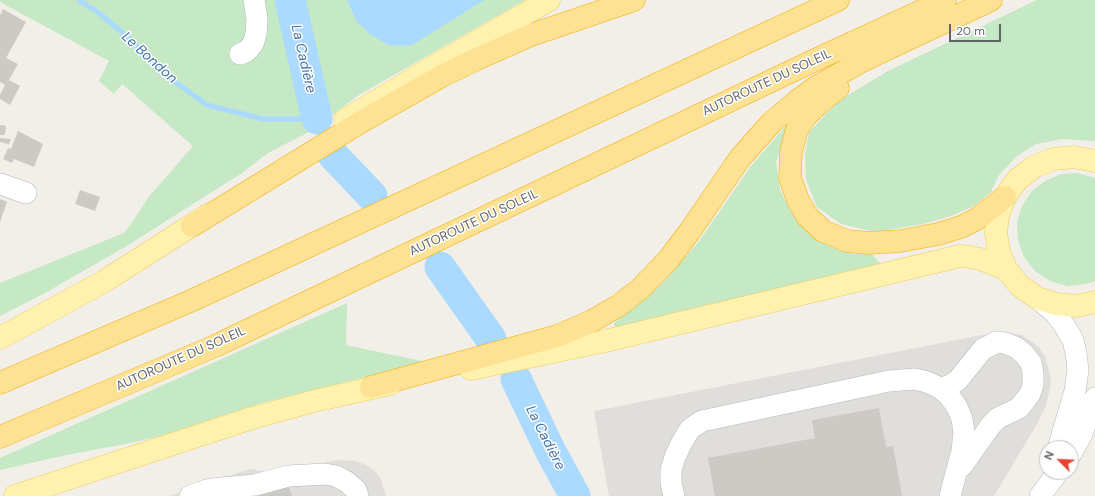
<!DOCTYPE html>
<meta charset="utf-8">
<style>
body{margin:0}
#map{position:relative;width:1095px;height:496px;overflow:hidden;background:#f1efe8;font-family:"DM Sans",sans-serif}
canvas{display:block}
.north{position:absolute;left:1039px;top:440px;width:40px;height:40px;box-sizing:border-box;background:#fff;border:1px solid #bfc1c3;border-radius:50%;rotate:294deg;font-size:11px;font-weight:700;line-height:16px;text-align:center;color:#5f6368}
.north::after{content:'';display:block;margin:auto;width:14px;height:18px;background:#ea4335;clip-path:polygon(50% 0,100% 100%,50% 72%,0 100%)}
.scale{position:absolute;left:949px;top:24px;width:52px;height:18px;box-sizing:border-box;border:2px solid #5f6368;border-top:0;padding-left:5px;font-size:12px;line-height:14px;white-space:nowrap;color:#5f6368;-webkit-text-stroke:3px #fff;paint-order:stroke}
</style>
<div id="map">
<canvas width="1095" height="496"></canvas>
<div class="north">N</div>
<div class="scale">20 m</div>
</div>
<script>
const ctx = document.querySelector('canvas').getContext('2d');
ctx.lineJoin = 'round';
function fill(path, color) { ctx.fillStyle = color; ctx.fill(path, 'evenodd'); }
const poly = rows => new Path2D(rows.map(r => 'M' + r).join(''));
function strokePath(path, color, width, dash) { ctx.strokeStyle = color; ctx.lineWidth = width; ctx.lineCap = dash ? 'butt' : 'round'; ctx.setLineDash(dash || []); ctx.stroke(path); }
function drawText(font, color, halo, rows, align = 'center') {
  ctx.font = font + ' "DM Sans",sans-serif'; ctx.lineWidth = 3; ctx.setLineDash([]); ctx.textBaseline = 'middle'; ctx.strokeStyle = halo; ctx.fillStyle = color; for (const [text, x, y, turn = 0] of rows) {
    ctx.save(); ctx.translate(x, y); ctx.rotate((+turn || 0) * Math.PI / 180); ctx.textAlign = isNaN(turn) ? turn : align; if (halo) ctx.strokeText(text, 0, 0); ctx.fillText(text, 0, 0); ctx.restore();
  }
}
const industrial = poly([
 [1003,332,1022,335,1039,347,1045,356,1051,379,1049,393,1045,408,1037,424,994,496,609,496,594,411,992,333],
 [339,460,355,461,364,464,373,469,380,477,386,496,169,496,250,469,268,472]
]);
const green = poly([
 [0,0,525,0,357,96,315,129,268,153,242,173,125,247,45,293,0,316,0,283,124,233,131,224,148,198,193,146,122,84,114,94,99,81,109,61,0,2],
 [1037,0,1095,0,1095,141,1063,139,1036,144,1017,156,999,175,991,192,974,206,951,216,923,224,875,232,841,224,817,207,806,180,805,152,809,132,837,102,888,71],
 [791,120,776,162,780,189,791,212,810,233,831,247,854,254,872,254,883,268,615,328,614,323,664,282,700,240,751,166],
 [1078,173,1095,178,1095,281,1086,284,1068,286,1050,281,1035,271,1024,257,1018,240,1017,222,1022,206,1032,191,1045,181,1061,174],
 [347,303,346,345,426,362,261,403,183,431,130,443,67,455,0,470,0,458]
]);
const water = poly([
 [347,0,484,0,412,45,401,46,388,45,370,34,357,22]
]);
const stream = poly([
 [79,0,99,13,130,39,160,71,207,105,263,119,317,119]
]);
const river = poly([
 [290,0,317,119],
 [333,155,372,196],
 [440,267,491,339],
 [516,379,550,450,575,496]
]);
const building = poly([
 [3,9,26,22,6,58,18,64,9,80,20,86,10,105,0,99,0,95,5,85,0,82,0,15],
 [0,125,6,126,5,135,0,135],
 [18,131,43,144,34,167,14,159,12,163,3,159,8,148,11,149],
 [0,138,11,139,9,144,0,142],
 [80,190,100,197,95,211,75,204],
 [0,199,7,202,0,222],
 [879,408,886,447,893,446,902,496,715,496,708,458,815,438,812,420],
 [287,483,292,496,252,496]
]);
const minor = poly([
 [240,54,247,51,253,44,256,34,257,19,254,0],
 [0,184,26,193],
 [1037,298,1055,313,1064,325,1073,340,1076,353,1078,370,1075,391,1058,448],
 [940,388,949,386,958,380,983,349,997,342,1005,343,1017,348,1024,354,1031,363,1033,373,1033,385,1030,394,1019,408,998,418,991,425,962,466],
 [1071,454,1081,436,1095,398],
 [190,496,207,490,221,488,255,485,288,476,325,474,336,476,347,482,356,490,358,496],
 [674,496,671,483,671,470,675,457,682,442,690,429,702,421,889,381,915,379,927,382,940,388,950,397,957,407,962,419,964,433,962,451,950,496],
 [1040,496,1058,472]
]);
const major = poly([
 [345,120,436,65,549,0],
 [1095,161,1074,157,1053,159,1034,167,1017,180,1005,197,998,215,996,233,999,252,1006,269,1020,286,1037,298,1056,304,1076,306,1095,302],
 [0,338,103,282,208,215],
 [471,369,605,341,960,256,970,257,980,259,1006,269],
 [15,496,252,418,318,400,390,384]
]);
const highway = poly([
 [838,88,819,103,806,116,797,129,791,152,790,178,798,200,807,216,823,231,847,241,869,243,901,241,938,234,961,227,977,219,1005,197],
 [192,226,361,122,442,76,477,59,531,35,634,0],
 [0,383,193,300,838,0],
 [371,387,557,336,590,322,618,306,640,289,669,259,690,231,740,158,772,122,797,101,816,87,864,60,991,0],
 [0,437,215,346,815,60,945,0]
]);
const streetNames = [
 ["AUTOROUTE DU SOLEIL",767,83,-25],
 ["AUTOROUTE DU SOLEIL",474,223,-25],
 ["AUTOROUTE DU SOLEIL",181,359,-24]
];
const waterNames = [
 ["Le Bondon",149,58,42],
 ["La Cadière",303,59,77],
 ["La Cadière",545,438,63]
];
fill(industrial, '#e0deda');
fill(green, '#c5e8c5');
fill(water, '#aadaff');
strokePath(stream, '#aadaff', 5);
strokePath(river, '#aadaff', 31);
fill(building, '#cccac5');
strokePath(minor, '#b5b8bc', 22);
strokePath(major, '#f2c960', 23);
strokePath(highway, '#f9ab00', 23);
strokePath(minor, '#fff', 21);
strokePath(major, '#fff2af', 22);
strokePath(highway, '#fde293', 22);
drawText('13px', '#5f6368', '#fff', streetNames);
drawText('italic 14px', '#4174aa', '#fff', waterNames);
</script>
